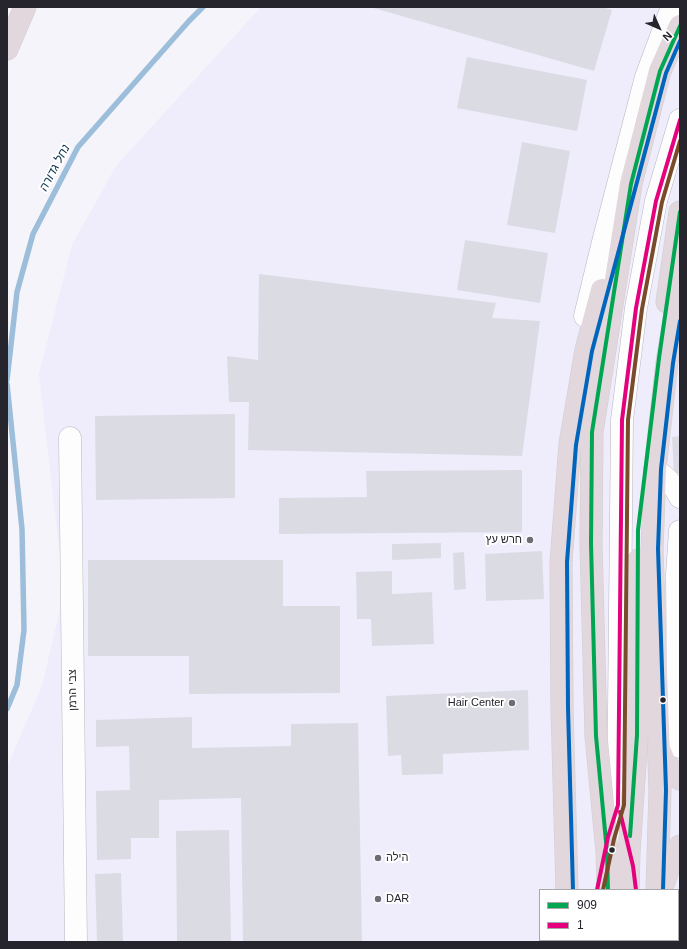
<!DOCTYPE html>
<meta charset="utf-8">
<style>
body{margin:0}
#map{position:relative;width:687px;height:949px;overflow:hidden;background:#f5f4fa;font-family:Helvetica,sans-serif}
canvas{display:block}
.frame{position:absolute;inset:0;border:8px solid #26242d;pointer-events:none}
.legend{position:absolute;left:539px;top:889px;width:140px;height:52px;box-sizing:border-box;background:#fff;border:1px solid #a8a7ab;margin:0;padding:5px 7px;list-style:none;font-size:12px;color:#26242d}
.legend li{display:flex;align-items:center;gap:8px;height:20px}
.legend b{width:20px;border:1px solid #a8a7ab}
.north{position:absolute;left:639px;top:8px;width:40px;height:40px;-webkit-text-stroke:3px #fff;paint-order:stroke;rotate:135deg;font-size:11px;font-weight:700;line-height:16px;text-align:center;color:#26242d}
.north::after{content:'';display:block;margin:auto;width:14px;height:18px;background:#26242d;clip-path:polygon(50% 0,100% 100%,50% 72%,0 100%)}
</style>
<div id="map">
<canvas width="687" height="949"></canvas>
<div class="frame"></div>
<ul class="legend">
<li><b style="height:5px;background:#00a651"></b>909</li>
<li><b style="height:5px;background:#e5007d"></b>1</li>
</ul>
<div class="north">N</div>
</div>
<script>
const ctx = document.querySelector('canvas').getContext('2d');
ctx.lineJoin = 'round';
function fill(path, color) { ctx.fillStyle = color; ctx.fill(path, 'evenodd'); }
const poly = rows => new Path2D(rows.map(r => 'M' + r).join(''));
function strokePath(path, color, width, dash) { ctx.strokeStyle = color; ctx.lineWidth = width; ctx.lineCap = dash ? 'butt' : 'round'; ctx.setLineDash(dash || []); ctx.stroke(path); }
function drawText(font, color, halo, rows, align = 'center') {
  ctx.font = font + ' Helvetica,Heebo,sans-serif'; ctx.lineWidth = 4; ctx.setLineDash([]); ctx.textBaseline = 'middle'; ctx.strokeStyle = halo; ctx.fillStyle = color; for (const [text, x, y, turn = 0] of rows) {
    ctx.save(); ctx.translate(x, y); ctx.rotate((+turn || 0) * Math.PI / 180); ctx.textAlign = isNaN(turn) ? turn : align; if (halo) ctx.strokeText(text, 0, 0); ctx.fillText(text, 0, 0); ctx.restore();
  }
}
const built = poly([
 [261,7,680,7,680,942,7,942,7,767,42,686,64,592,39,374,72,245,116,166],
 [540,890,678,890,678,940,540,940]
]);
const stream = poly([
 [7,380,17,292,33,234,78,147,189,21,203,7],
 [7,384,22,529,24,630,17,685,7,709]
]);
const building = poly([
 [370,7,601,7,612,10,594,71],
 [467,57,587,80,577,131,457,108],
 [522,142,570,151,555,233,507,225],
 [465,240,548,253,540,303,457,290],
 [259,274,496,303,492,318,540,321,522,456,248,450,249,402,229,402,227,356,258,360],
 [235,414,235,498,96,500,95,416],
 [680,436,680,473,674,473,672,437],
 [522,470,522,532,279,534,279,498,367,497,366,471],
 [441,543,441,558,392,560,392,544],
 [542,551,544,599,486,601,485,554],
 [464,552,466,589,454,590,453,553],
 [88,560,283,560,283,606,340,606,340,693,189,694,189,656,88,656],
 [392,571,392,594,432,592,434,644,372,646,371,619,357,619,356,572],
 [528,690,529,750,443,754,443,774,402,775,401,755,388,756,386,696],
 [192,717,192,748,291,746,291,724,358,723,362,942,243,942,241,798,159,800,159,838,131,838,131,859,97,860,96,791,130,790,129,746,96,747,96,720],
 [229,830,231,942,177,942,176,831],
 [121,873,123,942,97,942,95,874]
]);
const minor = poly([
 [585,316,603,242,646,77,672,7],
 [70,438,76,942],
 [655,469,667,479,674,487,680,497],
 [680,531,677,574,678,715,678,741,680,747],
 [628,842,618,805,622,420,636,308,656,201,680,120],
 [638,940,638,942],
 [591,942,591,940]
]);
const highway = poly([
 [7,49,25,7],
 [667,302,680,212],
 [637,735,638,560],
 [596,736,591,543,592,432,631,184,660,71,680,26],
 [659,749,664,761,670,769,680,779],
 [663,885,669,867,680,846],
 [567,890,562,708,561,562,570,444,586,350,602,290],
 [657,890,660,790,652,549,655,469,667,362,680,285],
 [568,940,568,942],
 [609,940,609,942],
 [626,942,626,940],
 [656,942,656,940]
]);
const highwayBridge = poly([
 [596,736,607,852,608,890],
 [628,890,629,852,637,735]
]);
const bus1 = poly([
 [630,836,637,735,638,530,659,358,680,212],
 [608,890,607,852,596,736,591,543,592,432,631,184,660,71,680,26]
]);
const bus2 = poly([
 [620,812,633,866,636,890],
 [597,890,608,837,618,805,622,420,636,308,656,201,680,120]
]);
const bus3 = poly([
 [603,890,614,839,624,805,628,420,642,309,662,202,680,141]
]);
const bus4 = poly([
 [573,890,568,708,567,562,576,445,592,351,666,73,680,41],
 [663,890,666,790,658,549,661,469,673,363,680,321]
]);
const markers = [
 [530,540,4,"#6e6d75"],
 [663,700,3.5,"#26242d"],
 [512,703,4,"#6e6d75"],
 [612,850,3.5,"#26242d"],
 [378,858,4,"#6e6d75"],
 [378,899,4,"#6e6d75"]
];
const poiNames = [
 ["חרש עץ",522,540],
 ["Hair Center",504,703],
 ["הילה",386,858,"left"],
 ["DAR",386,899,"left"]
];
const streetNames = [
 ["צבי הרמן",73,690,-91]
];
const waterNames = [
 ["נחל גדורה",55,168,-62]
];
fill(built, '#efecfc');
strokePath(stream, '#9cbeda', 5.5);
fill(building, '#dbdce3');
strokePath(minor, '#b9b8bf', 23);
strokePath(highway, '#d0cfd3', 23);
strokePath(minor, '#fefdfe', 22);
strokePath(highway, '#e1d7dc', 22);
strokePath(highwayBridge, '#d0cfd3', 23, []);
strokePath(highwayBridge, '#e1d7dc', 22);
strokePath(bus1, '#00a651', 4);
strokePath(bus2, '#e5007d', 4);
strokePath(bus3, '#7a4b2a', 4);
strokePath(bus4, '#0065bd', 4);
for (const [x, y, r, color] of markers) { const dot = new Path2D(); dot.arc(x, y, r, 0, 2 * Math.PI); ctx.fillStyle = color; ctx.fill(dot); strokePath(dot, '#fff', 1.5); }
drawText('11px', '#26242d', '#fff', poiNames, 'right');
drawText('11px', '#26242d', '#fff', streetNames);
drawText('italic 12px', '#0b334d', '#fff', waterNames);
</script>
